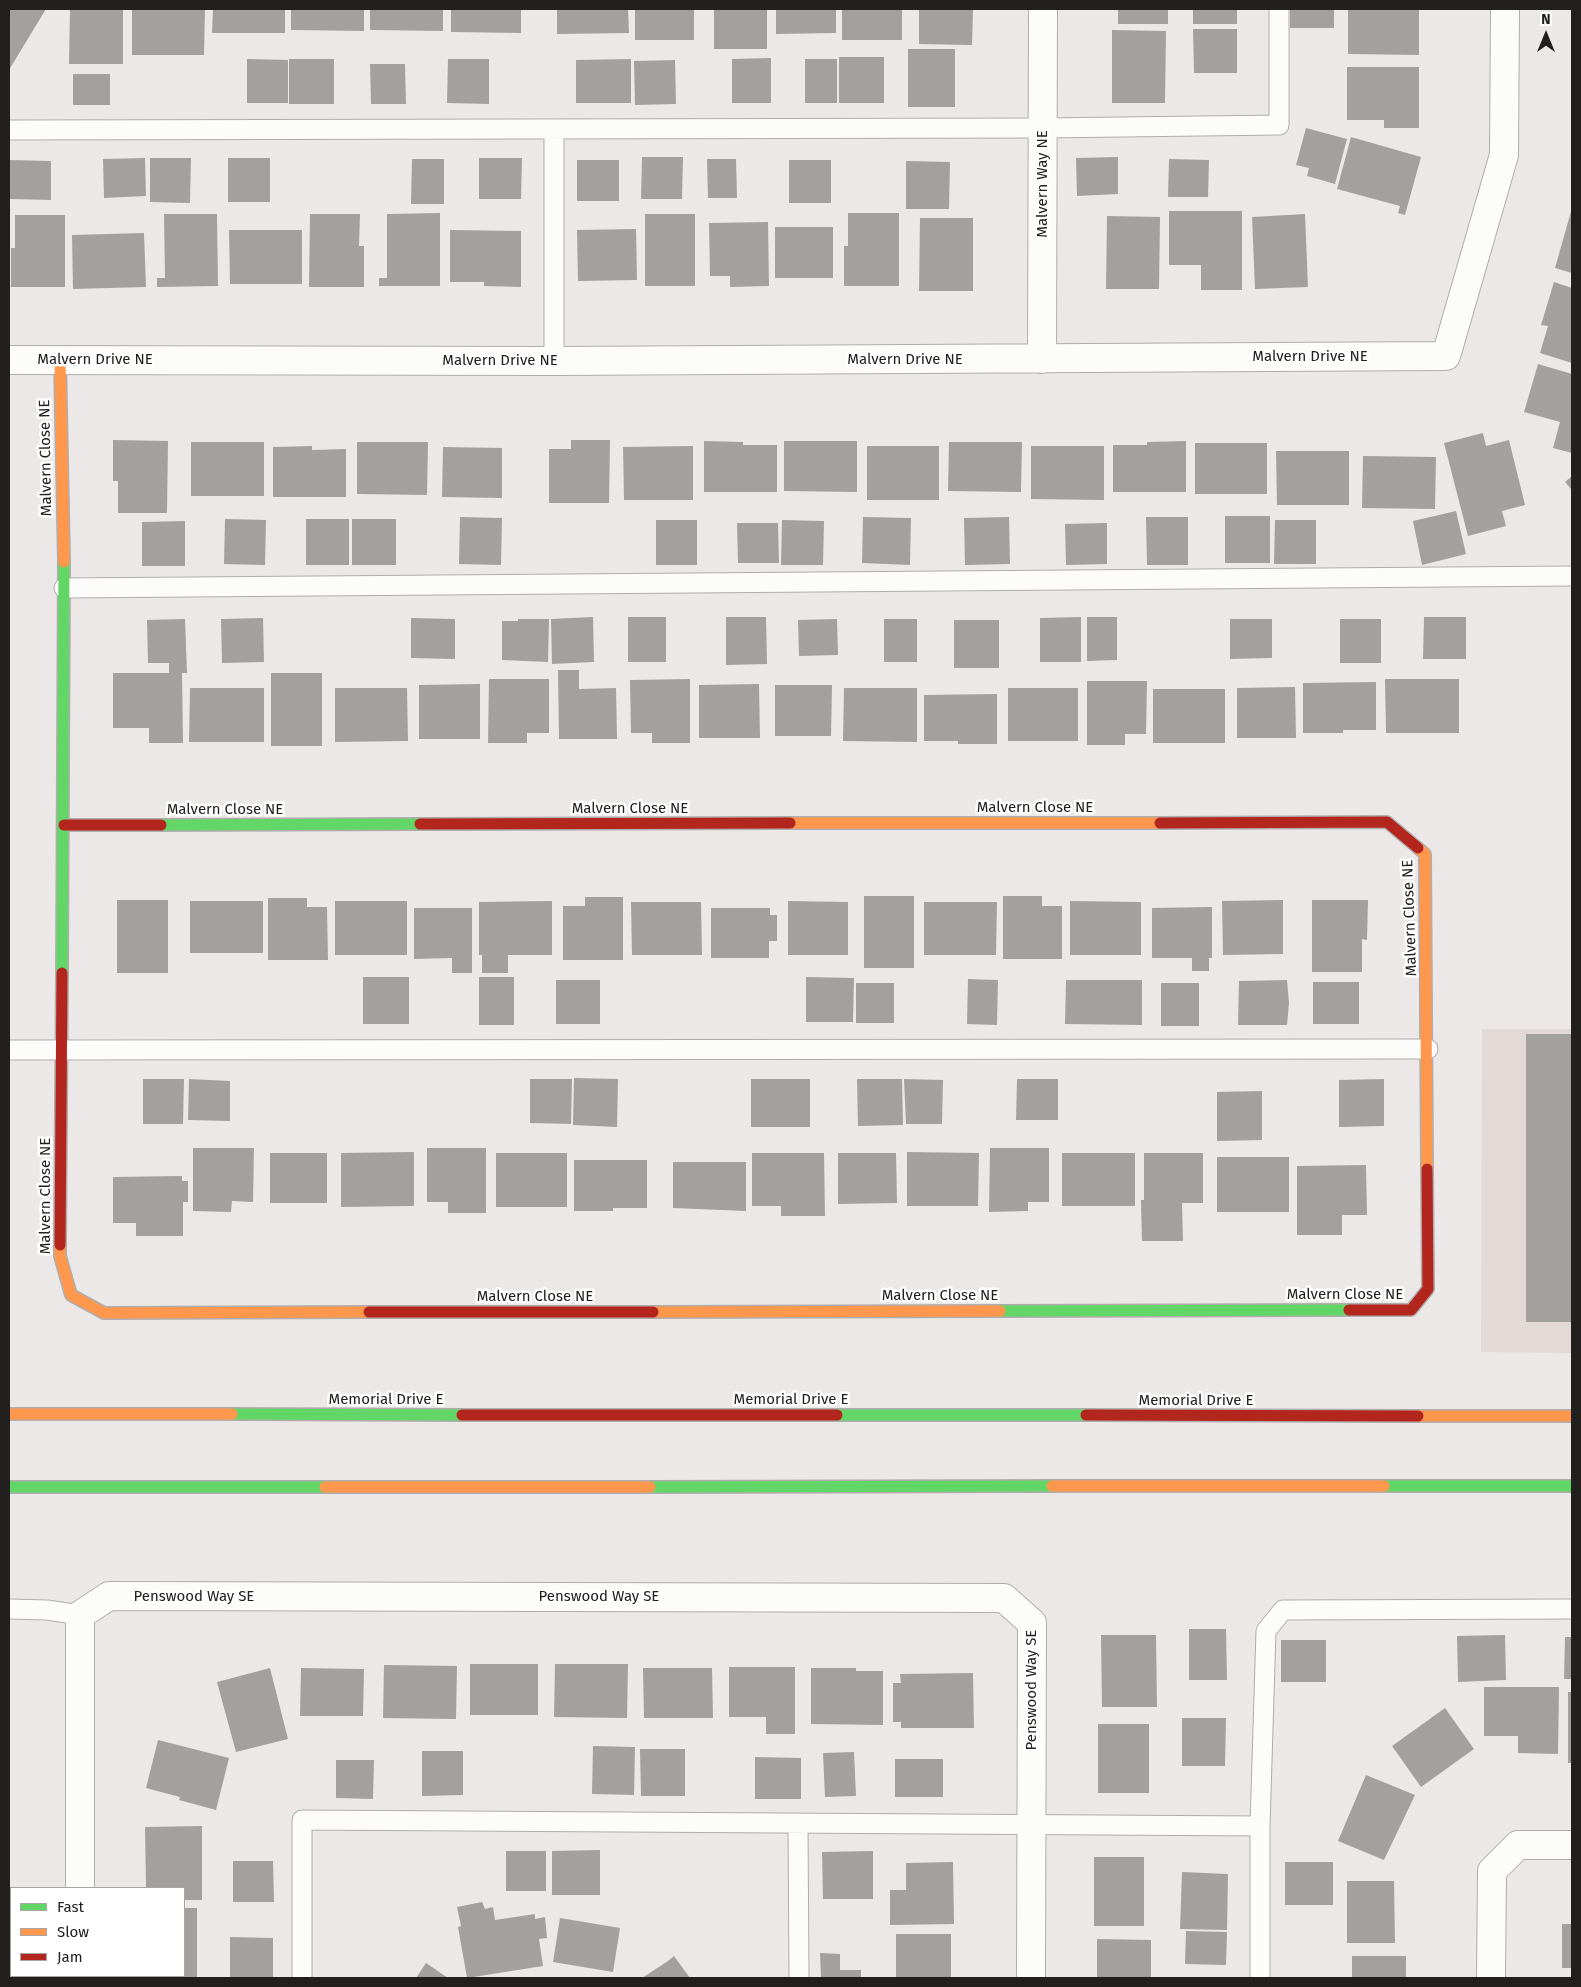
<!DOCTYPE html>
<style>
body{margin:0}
#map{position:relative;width:1581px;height:1987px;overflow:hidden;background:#ece8e7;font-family:"Fira Sans",sans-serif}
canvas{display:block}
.frame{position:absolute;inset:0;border:10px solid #22201f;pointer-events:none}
.legend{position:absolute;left:10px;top:1887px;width:175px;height:90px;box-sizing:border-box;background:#fff;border:1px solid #a7a6a5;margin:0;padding:6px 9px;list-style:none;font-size:15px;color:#22201f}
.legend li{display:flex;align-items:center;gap:10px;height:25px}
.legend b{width:25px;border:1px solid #a7a6a5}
.north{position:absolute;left:1521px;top:10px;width:50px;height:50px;-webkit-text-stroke:4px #fff;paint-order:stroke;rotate:0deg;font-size:14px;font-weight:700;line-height:20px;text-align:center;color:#22201f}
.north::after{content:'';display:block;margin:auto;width:18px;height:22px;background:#22201f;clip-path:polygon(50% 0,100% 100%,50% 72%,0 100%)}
</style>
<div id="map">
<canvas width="1581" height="1987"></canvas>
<div class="frame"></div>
<ul class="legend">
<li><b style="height:6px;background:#63d668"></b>Fast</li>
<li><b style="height:6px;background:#ff974d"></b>Slow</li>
<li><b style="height:6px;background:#b3261e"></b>Jam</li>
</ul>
<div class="north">N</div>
</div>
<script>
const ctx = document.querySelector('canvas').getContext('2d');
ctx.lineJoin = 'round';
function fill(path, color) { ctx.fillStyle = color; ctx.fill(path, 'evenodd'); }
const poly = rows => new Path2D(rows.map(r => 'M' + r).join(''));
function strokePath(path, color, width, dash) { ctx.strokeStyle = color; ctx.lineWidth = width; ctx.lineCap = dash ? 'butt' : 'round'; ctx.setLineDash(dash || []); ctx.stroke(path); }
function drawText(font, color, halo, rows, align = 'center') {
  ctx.font = font + ' "Fira Sans",sans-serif'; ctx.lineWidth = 5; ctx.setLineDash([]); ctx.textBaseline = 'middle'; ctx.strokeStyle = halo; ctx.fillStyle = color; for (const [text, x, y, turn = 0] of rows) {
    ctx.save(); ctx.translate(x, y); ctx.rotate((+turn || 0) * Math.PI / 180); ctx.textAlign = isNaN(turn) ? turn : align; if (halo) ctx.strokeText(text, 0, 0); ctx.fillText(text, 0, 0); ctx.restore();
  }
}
const built = poly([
 [1482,1029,1572,1029,1572,1353,1481,1352]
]);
const building = poly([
 [9,9,46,9,9,70],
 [70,9,123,9,123,64,69,64],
 [132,9,205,9,204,55,132,55],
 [213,9,285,9,285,33,212,33],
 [291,9,364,9,364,31,291,30],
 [370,9,443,9,443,31,370,30],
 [451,9,521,9,521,33,451,32],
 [557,9,628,9,629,33,557,34],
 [635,9,694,9,694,40,635,40],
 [714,9,767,9,767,49,714,49],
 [776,9,836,9,836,33,776,34],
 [842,9,902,9,902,40,842,40],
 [919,9,973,9,972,45,919,44],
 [1118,9,1168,9,1168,24,1118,24],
 [1193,9,1237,9,1237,24,1193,24],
 [1290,9,1334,9,1334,28,1290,28],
 [1348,9,1419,9,1419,55,1348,54],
 [1193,29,1237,29,1237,73,1194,73],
 [1112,30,1166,31,1165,103,1112,103],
 [908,49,955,49,955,107,908,107],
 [839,57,884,57,884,103,839,103],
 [771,58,771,103,732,103,732,59],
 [247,59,288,60,288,103,247,103],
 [289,59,334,59,334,104,289,104],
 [448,59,489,59,489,104,447,103],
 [631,59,631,103,576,103,576,60],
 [805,59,837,59,837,103,805,103],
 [675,60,676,104,635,105,634,61],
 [370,64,405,64,406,104,371,104],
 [1347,67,1419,67,1419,128,1384,128,1384,120,1347,120],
 [73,74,110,74,110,105,73,105],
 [1306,128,1347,139,1335,184,1307,176,1309,168,1296,165],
 [1351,137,1421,157,1405,215,1398,213,1400,206,1337,189],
 [642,157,683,157,682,199,641,199],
 [1118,157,1118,194,1077,196,1076,158],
 [145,158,146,196,104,198,103,159],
 [150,158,191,158,190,203,150,202],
 [228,158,270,158,270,202,228,202],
 [479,158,522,158,521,199,479,199],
 [412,159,444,159,444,204,411,204],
 [707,159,736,159,737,198,708,198],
 [1169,159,1209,160,1208,197,1168,197],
 [9,160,51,161,51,200,9,199],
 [577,160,619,160,619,201,577,201],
 [789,160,831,160,831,203,789,203],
 [906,161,950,162,949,209,906,209],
 [1572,208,1572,273,1555,268],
 [1169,211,1242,211,1242,290,1201,290,1201,265,1169,265],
 [440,213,440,286,379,286,379,278,387,278,387,214],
 [848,213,899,213,899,286,844,286,844,246,848,246],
 [164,214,217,214,218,286,157,287,157,278,165,278],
 [310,214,360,214,359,246,364,246,364,287,309,287],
 [645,214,695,214,695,286,645,286],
 [1305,214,1308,287,1255,289,1252,217],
 [15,215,65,215,65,287,11,287,11,248,15,248],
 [1107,216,1160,217,1159,289,1106,289],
 [920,218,973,218,973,291,919,291],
 [768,222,769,286,730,287,730,276,710,276,709,223],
 [775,227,833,227,833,278,775,278],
 [636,229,637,280,578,281,577,230],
 [229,230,302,230,302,284,230,284],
 [450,230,521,231,521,287,484,286,484,282,450,282],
 [144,233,146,287,73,289,72,235],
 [1554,282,1572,288,1572,363,1540,353,1548,326,1541,325],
 [1538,364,1572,374,1572,453,1553,448,1560,422,1524,412],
 [1483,433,1486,446,1509,440,1525,505,1502,511,1506,526,1468,536,1444,443],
 [113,440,168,441,167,513,118,513,118,481,113,481],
 [571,440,610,440,609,503,549,503,549,449,571,449],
 [704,441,743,442,743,445,777,445,777,492,704,492],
 [784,441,857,441,857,492,784,491],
 [1186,441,1186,492,1113,492,1113,445,1147,445,1147,442],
 [191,442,264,442,264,496,191,496],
 [357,442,428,442,427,495,357,494],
 [949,442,1022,442,1021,492,948,491],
 [1195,443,1267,443,1267,494,1195,494],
 [312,446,312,450,346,449,346,497,273,497,273,447],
 [693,446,693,500,624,500,623,447],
 [867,446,939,446,939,500,867,500],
 [1031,446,1104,446,1104,500,1031,499],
 [443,447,502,448,502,498,442,497],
 [1276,451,1349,451,1349,505,1277,505],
 [1363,456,1436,457,1435,509,1362,508],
 [1572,476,1572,490,1565,482],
 [1456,511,1466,554,1422,565,1413,521],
 [1225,516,1270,516,1270,563,1225,563],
 [460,517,502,518,501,565,459,564],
 [863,517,911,518,910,565,862,563],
 [1009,517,1010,564,965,565,964,518],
 [1146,517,1188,517,1188,565,1147,565],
 [225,519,266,520,265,565,224,564],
 [306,519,349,519,349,565,306,565],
 [352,519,396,519,396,565,352,565],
 [656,520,697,520,697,565,656,565],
 [782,520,824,521,823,565,781,565],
 [1275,520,1316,520,1316,564,1274,564],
 [185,521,185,566,142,566,142,522],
 [737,523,778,523,779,563,738,563],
 [1107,523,1107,564,1066,565,1065,524],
 [593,617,594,662,552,664,551,619],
 [628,617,666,617,666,662,628,662],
 [726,617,766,617,767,664,726,665],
 [1081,617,1081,662,1040,662,1040,618],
 [1087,617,1117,617,1117,660,1087,661],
 [1424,617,1466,617,1466,659,1423,659],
 [263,618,264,662,222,663,221,619],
 [411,618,455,619,455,659,411,658],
 [185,619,187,673,182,673,183,743,149,743,149,728,113,728,113,673,169,673,169,663,148,663,147,620],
 [518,619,549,619,548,662,502,660,502,621,518,621],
 [837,619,838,655,799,656,798,620],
 [884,619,917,619,917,662,884,662],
 [1230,619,1272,619,1272,658,1230,659],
 [1340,619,1381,619,1381,663,1340,663],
 [954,620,999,620,999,668,954,668],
 [558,670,579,670,579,689,616,688,617,739,559,739],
 [271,673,322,673,322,746,271,746],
 [489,679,549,679,549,733,527,733,527,743,488,743],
 [690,679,690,743,652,743,652,733,631,733,630,680],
 [1385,679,1459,679,1459,733,1386,733],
 [1087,681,1147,681,1146,734,1125,734,1125,745,1087,745],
 [1376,682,1376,730,1343,730,1343,733,1303,733,1303,683],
 [480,684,480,739,419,739,419,685],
 [759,684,760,738,699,738,699,685],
 [775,685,832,685,831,736,775,736],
 [1295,687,1296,738,1237,738,1237,688],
 [190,688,264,688,264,742,189,742],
 [335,688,407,688,408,741,335,742],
 [844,688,917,688,917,742,843,741],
 [1008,688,1078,688,1078,741,1008,741],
 [1153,689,1225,689,1225,743,1153,743],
 [997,694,997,744,958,744,958,741,924,741,924,695],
 [864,896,914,896,914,968,864,968],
 [1003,896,1042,896,1042,906,1062,906,1062,959,1003,959],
 [585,897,623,897,623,960,563,960,563,906,585,906],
 [268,898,307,898,307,907,327,907,328,960,268,960],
 [117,900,168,900,168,973,117,973],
 [1283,900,1283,954,1223,955,1222,901],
 [1312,900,1368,900,1367,940,1362,939,1362,972,1312,972],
 [190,901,263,901,263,953,190,953],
 [335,901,407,901,407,955,335,955],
 [552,901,552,955,508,955,508,973,482,973,482,955,479,955,479,902],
 [788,901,848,902,848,955,788,955],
 [1070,901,1141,902,1141,955,1070,955],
 [631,902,701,902,702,955,632,955],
 [924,902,997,902,996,955,924,955],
 [1212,907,1212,958,1209,958,1209,971,1192,971,1192,958,1152,958,1152,908],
 [414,908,472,908,472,973,452,973,452,958,414,959],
 [711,908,770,908,770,915,777,915,777,941,769,941,769,958,711,958],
 [363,977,409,977,409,1024,363,1024],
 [479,977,514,977,514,1025,479,1025],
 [806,977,854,978,853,1022,806,1022],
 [968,979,998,980,997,1025,967,1024],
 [556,980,600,980,600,1024,556,1024],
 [1066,980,1142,980,1142,1025,1065,1024],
 [1287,980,1289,1003,1287,1025,1238,1025,1239,981],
 [1313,982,1359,982,1359,1024,1313,1024],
 [856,983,894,983,894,1023,856,1023],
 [1161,983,1199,983,1199,1026,1161,1026],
 [1526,1034,1572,1034,1572,1322,1526,1322],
 [574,1078,618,1079,617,1127,573,1125],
 [143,1079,184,1079,183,1124,143,1124],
 [189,1079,230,1081,230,1121,188,1120],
 [530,1079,572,1079,571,1124,530,1123],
 [751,1079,810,1079,810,1127,751,1127],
 [857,1079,902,1079,903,1125,858,1126],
 [904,1079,943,1080,942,1124,906,1124],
 [1017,1079,1058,1079,1058,1120,1016,1120],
 [1384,1079,1384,1126,1339,1127,1339,1080],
 [1262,1091,1262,1140,1217,1141,1217,1092],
 [193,1148,254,1148,253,1202,232,1201,231,1212,193,1211],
 [427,1148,486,1148,486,1213,448,1213,448,1202,427,1202],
 [990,1148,1049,1148,1049,1202,1028,1202,1028,1211,989,1212],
 [414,1152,414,1206,341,1207,341,1153],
 [907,1152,979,1153,978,1206,907,1206],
 [270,1153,327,1153,327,1203,270,1203],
 [496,1153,567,1153,567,1207,496,1207],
 [752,1153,824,1153,825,1216,781,1216,781,1206,752,1206],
 [838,1153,896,1153,897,1203,838,1204],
 [1062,1153,1135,1153,1135,1206,1062,1206],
 [1144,1153,1203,1153,1203,1203,1182,1203,1183,1241,1142,1241,1141,1200,1144,1200],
 [1217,1157,1289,1157,1289,1212,1217,1212],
 [574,1160,647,1160,647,1208,613,1208,613,1211,574,1211],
 [673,1162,746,1162,746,1211,673,1208],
 [1366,1165,1367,1215,1342,1215,1342,1235,1297,1235,1297,1166],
 [182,1176,182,1181,188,1181,188,1202,183,1202,183,1236,136,1236,136,1223,113,1223,113,1177],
 [1189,1629,1226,1629,1227,1680,1189,1680],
 [1101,1635,1156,1635,1157,1707,1102,1707],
 [1505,1635,1506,1680,1458,1682,1457,1636],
 [1565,1637,1572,1637,1572,1679,1564,1679],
 [1281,1640,1326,1640,1326,1682,1281,1682],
 [470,1664,538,1664,538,1715,470,1715],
 [555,1664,628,1664,627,1718,554,1717],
 [384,1665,457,1666,456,1719,383,1718],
 [729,1667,795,1667,795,1734,766,1734,766,1717,729,1717],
 [270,1668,288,1739,236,1752,217,1682],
 [301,1668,364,1669,363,1716,300,1716],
 [643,1668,712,1668,713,1718,644,1718],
 [811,1668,856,1668,856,1671,883,1671,883,1725,811,1724],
 [973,1673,974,1728,901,1728,901,1722,893,1722,893,1683,901,1683,900,1674],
 [1484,1687,1559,1687,1558,1754,1518,1753,1518,1736,1484,1736],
 [1568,1692,1572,1692,1572,1763,1568,1763],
 [1445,1708,1474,1749,1421,1787,1392,1746],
 [1182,1718,1226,1718,1225,1766,1182,1766],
 [1098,1724,1149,1724,1149,1793,1098,1793],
 [158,1740,229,1758,216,1810,179,1800,180,1797,146,1788],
 [593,1746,635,1747,634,1795,592,1794],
 [640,1749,685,1749,685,1796,641,1796],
 [422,1751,463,1751,463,1795,422,1796],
 [854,1752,856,1796,825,1797,823,1753],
 [755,1757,801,1758,801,1799,755,1799],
 [895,1759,943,1759,943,1797,895,1797],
 [336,1760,374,1760,373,1799,336,1798],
 [1366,1775,1415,1795,1384,1860,1338,1841],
 [202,1826,202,1900,184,1900,184,1888,146,1888,145,1827],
 [600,1850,600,1895,552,1895,552,1851],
 [506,1851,546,1851,546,1891,506,1891],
 [873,1851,873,1899,823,1899,822,1852],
 [1094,1857,1144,1857,1144,1926,1094,1926],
 [233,1861,273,1861,274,1902,233,1902],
 [953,1862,954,1924,890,1925,890,1890,906,1890,906,1863],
 [1285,1862,1333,1862,1333,1905,1285,1905],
 [1182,1872,1228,1874,1227,1930,1180,1929],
 [1347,1881,1394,1881,1395,1943,1347,1943],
 [482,1902,485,1909,493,1907,495,1920,535,1914,535,1919,545,1917,547,1938,539,1939,543,1966,467,1978,458,1927,461,1926,457,1907],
 [184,1908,197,1908,197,1977,184,1977],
 [560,1918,620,1928,613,1972,553,1962],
 [1562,1924,1572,1924,1572,1968,1562,1968],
 [1186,1931,1227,1932,1226,1965,1185,1964],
 [896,1934,951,1934,951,1978,896,1978],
 [230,1937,273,1938,273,1978,230,1977],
 [1097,1939,1151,1940,1151,1978,1097,1978],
 [820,1953,840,1954,840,1970,861,1970,861,1978,821,1978],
 [674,1956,690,1978,642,1978,668,1961],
 [1352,1956,1406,1956,1406,1978,1352,1978],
 [426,1963,448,1978,416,1978]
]);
const lane = poly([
 [554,129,554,361],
 [9,130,1044,128,1279,125,1279,9],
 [64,588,1572,576],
 [9,1050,1428,1049],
 [9,1609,47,1610,80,1615],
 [798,1823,799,1978],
 [302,1978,302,1820,1260,1826],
 [1260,1978,1260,1826,1266,1631,1283,1610,1572,1609]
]);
const street = poly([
 [1042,359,1043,9],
 [9,360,554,361,1446,356,1504,155,1505,9],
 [80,1888,80,1615,109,1596,1004,1598,1032,1623,1031,1978],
 [80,1976,80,1978],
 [1491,1978,1492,1871,1518,1845,1572,1845]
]);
const fast = poly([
 [161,825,420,824],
 [62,973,64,562],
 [1000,1311,1349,1310],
 [232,1414,462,1415],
 [837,1415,1086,1415],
 [1384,1486,1572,1486],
 [9,1487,325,1487],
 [650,1487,1052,1486]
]);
const slow = poly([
 [60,360,64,562],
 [790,823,1160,823],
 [1418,848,1425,854,1427,1169],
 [60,1245,60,1256,71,1295,104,1313,369,1312],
 [653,1312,1000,1311],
 [9,1414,232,1414],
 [1418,1416,1572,1416],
 [1052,1486,1384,1486],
 [325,1487,650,1487]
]);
const jam = poly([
 [1160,823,1387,822,1418,848],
 [420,824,790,823],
 [64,825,161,825],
 [60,1245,62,973],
 [1349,1310,1411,1310,1428,1289,1427,1169],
 [369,1312,653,1312],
 [462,1415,837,1415],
 [1086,1415,1418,1416]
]);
const streetNames = [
 ["Malvern Way NE",1043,184,-90],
 ["Malvern Drive NE",1310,357],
 ["Malvern Drive NE",95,360],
 ["Malvern Drive NE",905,360],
 ["Malvern Drive NE",500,361],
 ["Malvern Close NE",46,458,-91],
 ["Malvern Close NE",1035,808],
 ["Malvern Close NE",630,809],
 ["Malvern Close NE",225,810],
 ["Malvern Close NE",1410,918,-92],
 ["Malvern Close NE",46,1196,-90],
 ["Malvern Close NE",1345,1295],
 ["Malvern Close NE",940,1296],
 ["Malvern Close NE",535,1297],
 ["Memorial Drive E",386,1400],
 ["Memorial Drive E",791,1400],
 ["Memorial Drive E",1196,1401],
 ["Penswood Way SE",194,1597],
 ["Penswood Way SE",599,1597],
 ["Penswood Way SE",1032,1690,-90]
];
fill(built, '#e3d9d6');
fill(building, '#a3a0a0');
strokePath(lane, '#b0adac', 21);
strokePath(street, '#b0adac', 30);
strokePath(fast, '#b0adac', 14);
strokePath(slow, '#b0adac', 14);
strokePath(jam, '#b0adac', 14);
strokePath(lane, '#fcfcfb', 19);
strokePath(street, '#fcfcfb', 28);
strokePath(fast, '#63d668', 11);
strokePath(slow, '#ff974d', 11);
strokePath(jam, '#b3261e', 11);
drawText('15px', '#22201f', '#fff', streetNames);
</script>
